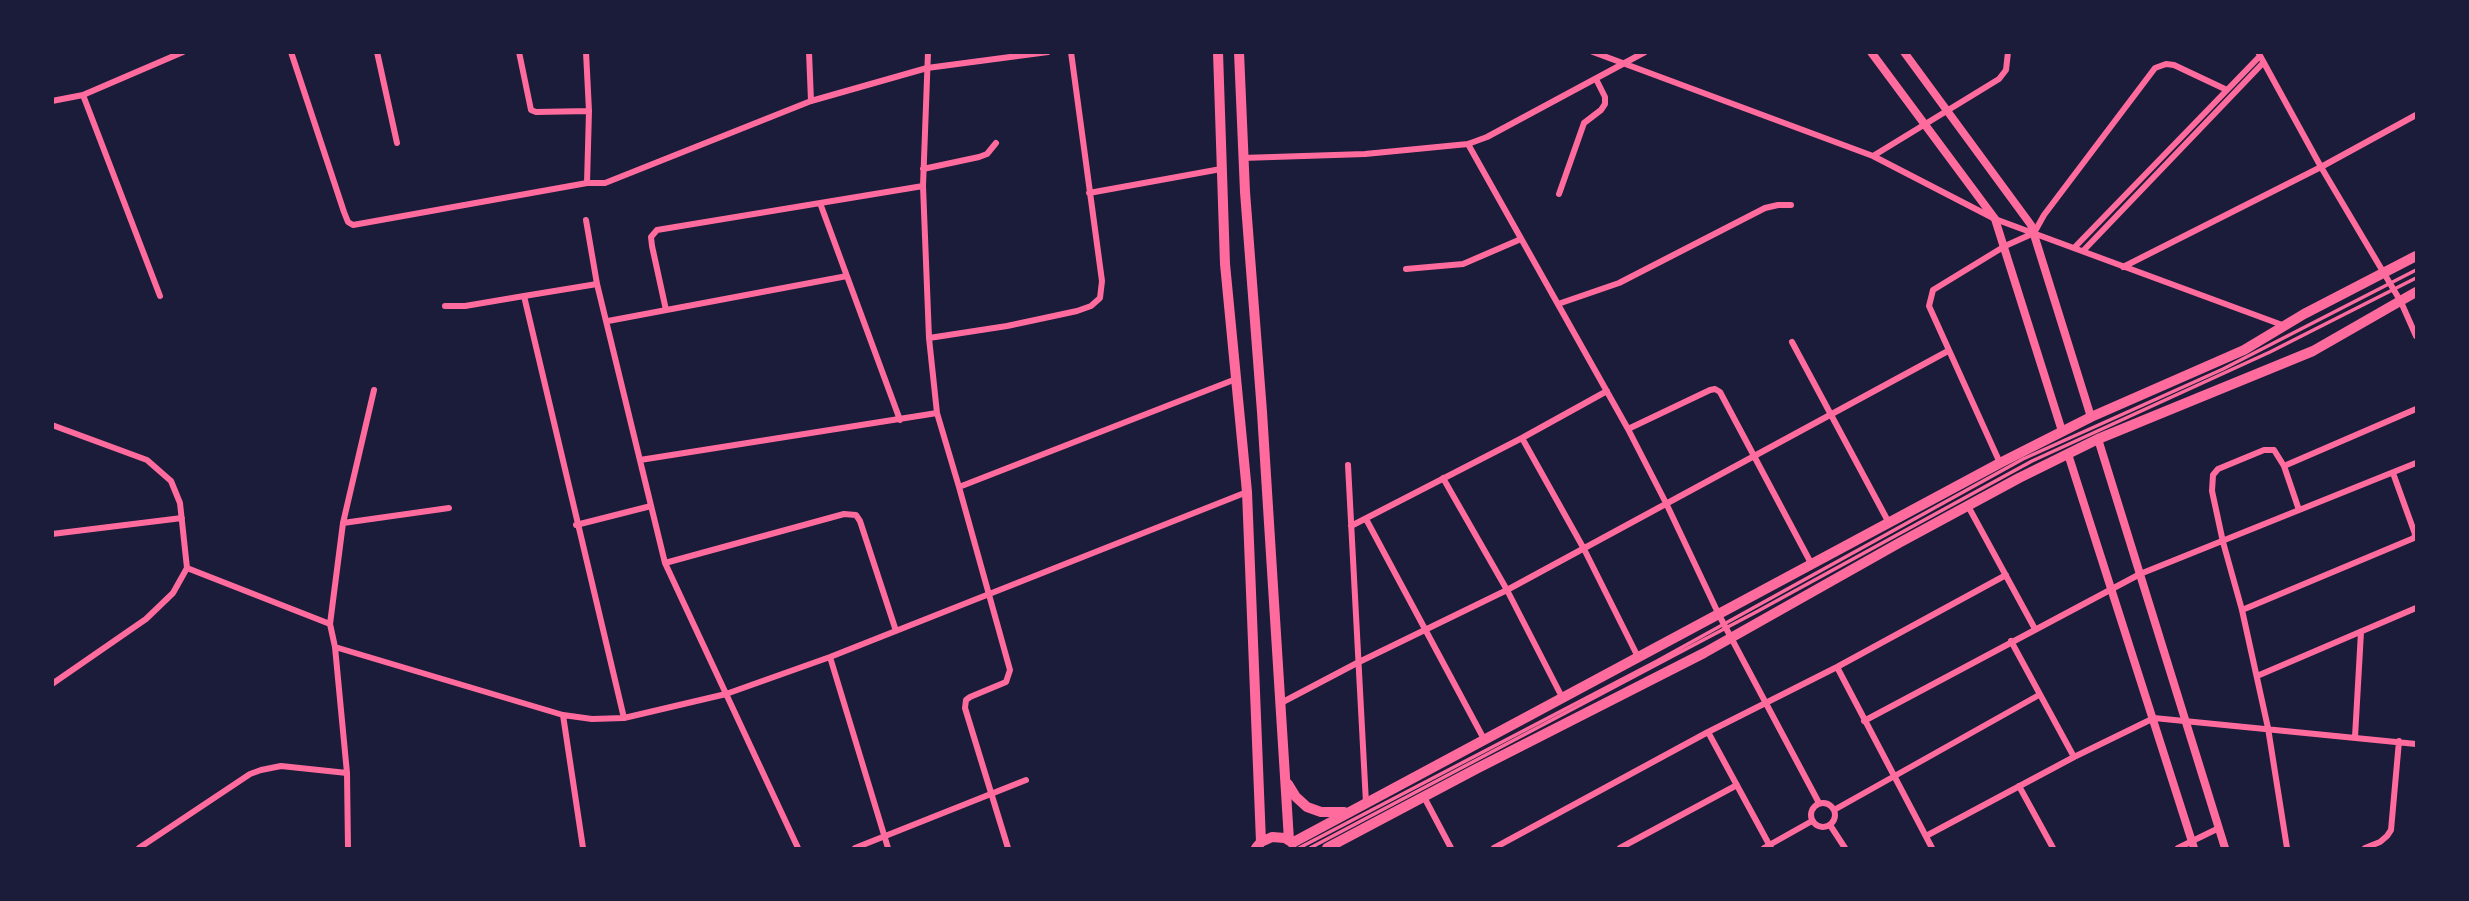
<!DOCTYPE html>
<style>
body{margin:0}
#map{position:relative;width:2469px;height:901px;overflow:hidden;background:#1b1b3a;font-family:"Exo 2",sans-serif}
canvas{display:block}
.frame{position:absolute;inset:0;border:54px solid #1b1b3a;pointer-events:none}
</style>
<div id="map">
<canvas width="2469" height="901"></canvas>
<div class="frame"></div>
</div>
<script>
const ctx = document.querySelector('canvas').getContext('2d');
ctx.lineJoin = 'round';
const poly = rows => new Path2D(rows.map(r => 'M' + r).join(''));
function strokePath(path, color, width, dash) { ctx.strokeStyle = color; ctx.lineWidth = width; ctx.lineCap = dash ? 'butt' : 'round'; ctx.setLineDash(dash || []); ctx.stroke(path); }
const service = poly([
 [1299,848,1657,661,2023,459,2223,369,2416,270],
 [1310,848,1758,611,2032,461,2270,352,2416,278]
]);
const minor = poly([
 [291,52,344,212,348,222,353,225,587,183,605,183,811,101],
 [377,52,397,143],
 [519,52,531,110,536,112,589,111],
 [586,52,589,111,587,183],
 [809,52,811,101,927,68,1048,52],
 [928,52,923,186,929,338,937,413,959,487,1236,379],
 [1593,52,1873,156,1999,79,2006,70,2008,52],
 [2258,52,2321,167,2401,302,2416,336],
 [83,95,160,296],
 [52,101,83,95,183,52],
 [1468,144,1628,429,1666,503,1719,615,1819,803],
 [1873,156,1995,219,2285,326],
 [1242,158,1365,154,1468,144,1487,137,1645,52],
 [923,169,979,157,987,154,996,143],
 [1089,193,1221,169],
 [1559,194,1584,123,1601,110,1605,104,1605,97,1596,79],
 [820,203,900,420],
 [586,220,597,284,665,563,798,848],
 [2074,248,2260,56],
 [2083,251,2263,63],
 [2123,267,2321,167,2416,115],
 [1406,269,1463,264,1521,239],
 [524,296,597,284],
 [1558,304,1619,283,1765,208,1778,205,1791,205],
 [445,306,465,306,524,296,624,718],
 [666,310,652,246,651,237,657,230,923,186],
 [608,321,847,276],
 [929,338,1007,326,1077,311,1091,306,1100,298,1102,281,1071,52],
 [1792,342,1889,523],
 [52,425,147,460,171,481,180,503,187,568,173,593,146,619,52,684],
 [1628,429,1710,390,1715,389,1720,392,1812,565],
 [1522,438,1584,549,1638,657],
 [640,460,937,413],
 [2000,463,1929,306,1933,290,2005,246,2034,233,2044,215,2155,68,2166,64,2174,65,2227,90],
 [1348,465,1366,803],
 [2284,466,2416,409],
 [1443,478,1507,590,1563,699],
 [959,487,1010,670,1006,682,970,697,966,700,965,708,1008,848],
 [1968,506,2035,629],
 [1366,519,1485,741],
 [343,523,449,508],
 [576,525,651,506],
 [1351,526,1522,438,1607,391],
 [52,534,182,518],
 [665,563,844,514,856,515,860,521,896,631],
 [187,568,330,624],
 [2242,610,2414,538,2415,534,2393,473],
 [2011,641,2074,757],
 [335,647,563,715,592,719,624,718,726,694,830,657,1247,492],
 [830,657,888,848],
 [1837,667,1932,848],
 [2257,676,2416,608],
 [1279,704,1357,663,1507,590,1948,351],
 [563,715,583,848],
 [1864,721,2140,574,2416,463],
 [1708,732,1771,848],
 [2355,737,2361,632],
 [2019,786,2053,848],
 [1424,797,1451,848],
 '1811 815a12 12 0 1 1 24 0a12 12 0 1 1-24 0Z',
 [1834,810,2039,695],
 [1830,825,1845,848],
 [1926,836,2074,757,2154,718,2416,744],
 [139,848,250,774,261,770,281,766,347,773],
 [348,848,347,773,335,647,330,624,343,523,374,390],
 [855,848,1026,780],
 [1494,848,1708,732,1837,667,2006,575],
 [1620,848,1737,785],
 [1764,848,1812,821],
 [2178,848,2219,828],
 [2287,848,2268,728,2242,610,2223,542,2212,491,2213,475,2218,469,2264,450,2274,450,2284,466,2299,510],
 [2365,848,2380,842,2387,836,2391,830,2399,741]
]);
const tertiary = poly([
 [1871,52,1995,219,2062,431],
 [1904,52,2031,225,2091,417],
 [2098,439,2225,848],
 [2068,454,2194,848]
]);
const primary = poly([
 [1218,52,1225,264,1247,492,1261,842],
 [1239,52,1245,192,1262,412,1289,840],
 [1288,784,1296,797,1307,807,1321,812,1344,812],
 [1292,843,2000,463,2091,417,2244,350,2304,314,2416,256],
 [1256,848,1261,842,1272,837,1285,838,1293,843],
 [1327,848,1476,769,1704,653,1899,543,2019,478,2098,439,2313,351,2416,292]
]);
strokePath(service, '#ff6b9d', 3.5);
strokePath(minor, '#ff6b9d', 6);
strokePath(tertiary, '#ff6b9d', 8);
strokePath(primary, '#ff6b9d', 10);
</script>
